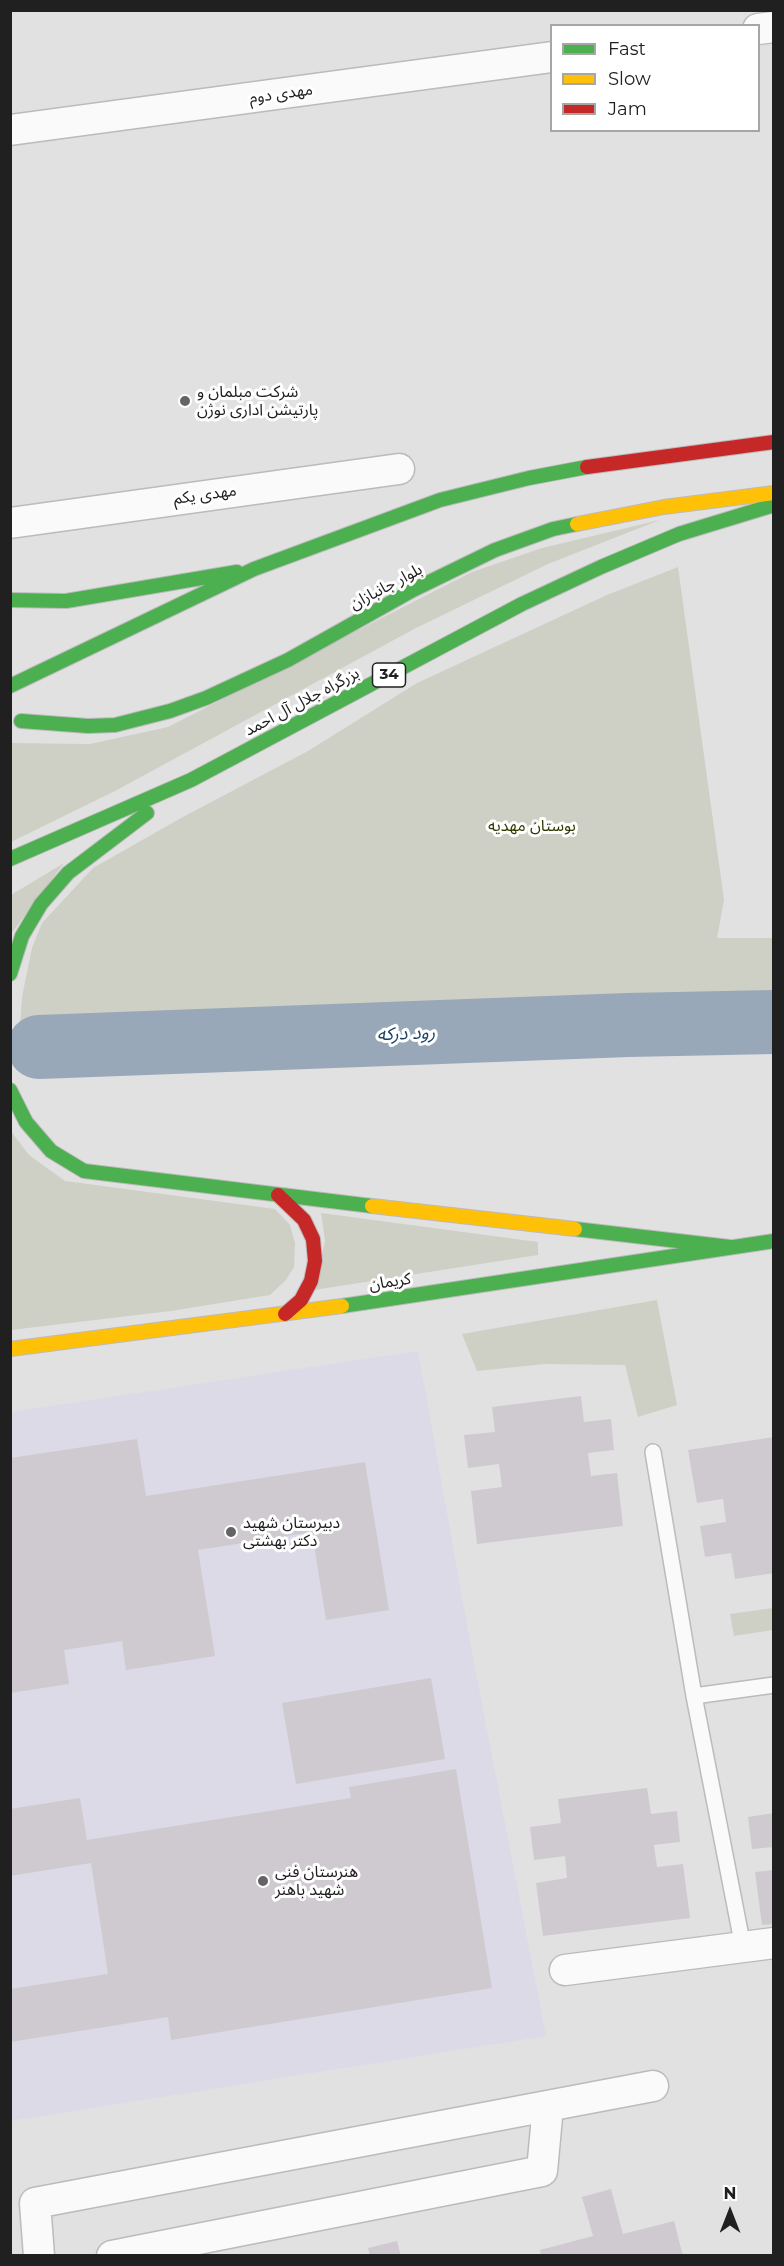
<!DOCTYPE html>
<meta charset="utf-8">
<style>
body{margin:0}
#map{position:relative;width:784px;height:2266px;overflow:hidden;background:#e2e1e2;font-family:Montserrat,sans-serif}
canvas{display:block}
.frame{position:absolute;inset:0;border:12px solid #212021;pointer-events:none}
.legend{position:absolute;left:550px;top:24px;width:210px;height:108px;box-sizing:border-box;background:#fff;border:2px solid #a6a6a6;margin:0;padding:8px 10px;list-style:none;font-size:18px;color:#212021}
.legend li{display:flex;align-items:center;gap:12px;height:30px}
.legend b{width:30px;border:2px solid #a6a6a6}
.north{position:absolute;left:700px;top:2182px;width:60px;height:60px;-webkit-text-stroke:4px #fff;paint-order:stroke;rotate:0deg;font-size:16px;font-weight:700;line-height:24px;text-align:center;color:#212021}
.north::after{content:'';display:block;margin:auto;width:21px;height:27px;background:#212021;clip-path:polygon(50% 0,100% 100%,50% 72%,0 100%)}
</style>
<div id="map">
<canvas width="784" height="2266"></canvas>
<div class="frame"></div>
<ul class="legend">
<li><b style="height:8px;background:#4caf50"></b>Fast</li>
<li><b style="height:8px;background:#ffc107"></b>Slow</li>
<li><b style="height:8px;background:#c62828"></b>Jam</li>
</ul>
<div class="north">N</div>
</div>
<script>
const ctx = document.querySelector('canvas').getContext('2d');
ctx.lineJoin = 'round';
function fill(path, color) { ctx.fillStyle = color; ctx.fill(path, 'evenodd'); }
const poly = rows => new Path2D(rows.map(r => 'M' + r).join(''));
function strokePath(path, color, width, dash) { ctx.strokeStyle = color; ctx.lineWidth = width; ctx.lineCap = dash ? 'butt' : 'round'; ctx.setLineDash(dash || []); ctx.stroke(path); }
function drawText(font, color, halo, rows, align = 'center') {
  ctx.font = font + ' Montserrat,"Noto Sans Arabic",sans-serif'; ctx.lineWidth = 6; ctx.setLineDash([]); ctx.textBaseline = 'middle'; ctx.strokeStyle = halo; ctx.fillStyle = color; for (const [text, x, y, turn = 0] of rows) {
    ctx.save(); ctx.translate(x, y); ctx.rotate((+turn || 0) * Math.PI / 180); ctx.textAlign = isNaN(turn) ? turn : align; if (halo) ctx.strokeText(text, 0, 0); ctx.fillText(text, 0, 0); ctx.restore();
  }
}
const education = poly([
 [418,1351,472,1652,546,2036,11,2121,11,1412]
]);
const green = poly([
 [660,520,548,564,416,628,115,791,11,842,11,743,90,744,168,727,472,572,542,548],
 [678,567,724,900,717,938,773,938,773,995,20,1026,22,997,32,948,42,923,93,868,181,818,308,751,417,683,607,595],
 [64,863,11,934,11,895],
 [10,1130,29,1155,65,1181,275,1209,290,1225,295,1243,294,1267,286,1280,270,1295,171,1311,11,1330],
 [321,1213,538,1242,538,1255,314,1290,325,1241],
 [657,1300,677,1405,638,1417,625,1365,545,1364,477,1371,462,1334],
 [773,1608,773,1630,734,1636,730,1614]
]);
const river = poly([
 [39,1047,628,1025,774,1022]
]);
const building = poly([
 [581,1396,584,1422,611,1419,614,1450,588,1453,591,1476,617,1473,623,1526,477,1544,471,1491,502,1487,499,1464,468,1468,464,1435,495,1432,492,1407],
 [774,1437,774,1573,735,1579,731,1553,705,1557,700,1526,726,1522,723,1499,697,1503,688,1450],
 [137,1439,146,1496,365,1462,389,1610,326,1620,312,1532,198,1550,215,1656,126,1670,122,1641,64,1650,69,1684,10,1693,10,1458],
 [431,1678,445,1759,296,1784,282,1703],
 [456,1769,492,1988,171,2040,168,2017,10,2042,10,1989,108,1974,91,1863,10,1876,10,1809,80,1798,87,1840,351,1798,349,1787],
 [647,1788,651,1814,677,1811,680,1842,654,1845,657,1867,683,1864,690,1918,543,1936,536,1883,567,1878,565,1856,534,1860,530,1827,561,1823,558,1799],
 [774,1813,774,1847,752,1849,748,1817],
 [774,1870,774,1924,762,1925,755,1872],
 [611,2189,623,2234,674,2221,683,2256,541,2256,540,2250,593,2236,582,2197],
 [397,2241,401,2256,370,2256,368,2248]
]);
const lane = poly([
 [653,1452,694,1696,743,1947],
 [694,1696,774,1685]
]);
const street = poly([
 [758,29,774,27],
 [10,130,552,57],
 [10,523,399,469],
 [565,1970,774,1943],
 [39,2256,35,2203,653,2086],
 [112,2256,542,2171,548,2106]
]);
const fast = poly([
 [10,600,66,601,237,572],
 [10,686,254,569,440,500,529,478,587,467],
 [21,721,88,726,115,725,170,711,206,698,288,660,413,590,495,550,553,529,577,524],
 [10,859,191,780,522,604,601,567,679,534,774,505],
 [10,974,22,936,41,904,68,873,147,813],
 [10,1090,26,1122,51,1151,84,1171,372,1206],
 [575,1229,730,1247],
 [342,1306,774,1241]
]);
const slow = poly([
 [577,524,664,507,774,493],
 [372,1206,575,1229],
 [10,1349,342,1306]
]);
const jam = poly([
 [587,467,774,442],
 [278,1195,304,1220,313,1239,315,1261,311,1281,301,1300,285,1314]
]);
const markers = [
 [185,401,6,"#656465"],
 [231,1532,6,"#656465"],
 [263,1881,6,"#656465"]
];
const shields = [
 [389,675,33]
];
const shieldNames = [
 ["34",389,675]
];
const streetNames = [
 ["مهدی دوم",281,94,-8],
 ["مهدی یکم",205,495,-8],
 ["بلوار جانبازان",386,587,-28],
 ["بزرگراه جلال آل احمد",302,702,-28],
 ["کریمان",390,1282,-9]
];
const poiNames = [
 ["شرکت مبلمان و",197,392],
 ["پارتیشن اداری نوژن",197,410],
 ["دبیرستان شهید",243,1523],
 ["دکتر بهشتی",243,1541],
 ["هنرستان فنی",275,1872],
 ["شهید باهنر",275,1890]
];
const parkNames = [
 ["بوستان مهدیه",532,826]
];
const waterNames = [
 ["رود درکه",406,1034,-2]
];
fill(education, '#dcdae6');
fill(green, '#ced0c5');
strokePath(river, '#98a8b9', 64);
fill(building, '#cfcad0');
strokePath(lane, '#bcbabc', 18);
strokePath(street, '#bcbabc', 33);
strokePath(fast, '#bcbabc', 16);
strokePath(slow, '#bcbabc', 16);
strokePath(jam, '#bcbabc', 16);
strokePath(lane, '#fbfafb', 15);
strokePath(street, '#fbfafb', 30);
strokePath(fast, '#4caf50', 14);
strokePath(slow, '#ffc107', 14);
strokePath(jam, '#c62828', 14);
for (const [x, y, r, color] of markers) { const dot = new Path2D(); dot.arc(x, y, r, 0, 2 * Math.PI); ctx.fillStyle = color; ctx.fill(dot); strokePath(dot, '#fff', 2); }
for (const [x, y, w] of shields) { const box = new Path2D(); box.roundRect(x - w / 2, y - 12, w, 24, 4.5); ctx.fillStyle = '#fff'; ctx.fill(box); strokePath(box, '#212021', 1.5); }
drawText('bold 15px', '#212021', null, shieldNames);
drawText('16px', '#212021', '#fff', streetNames);
drawText('16px', '#212021', '#fff', poiNames, 'left');
drawText('16px', '#303801', '#fff', parkNames);
drawText('italic 18px', '#1d4366', '#fff', waterNames);
</script>
